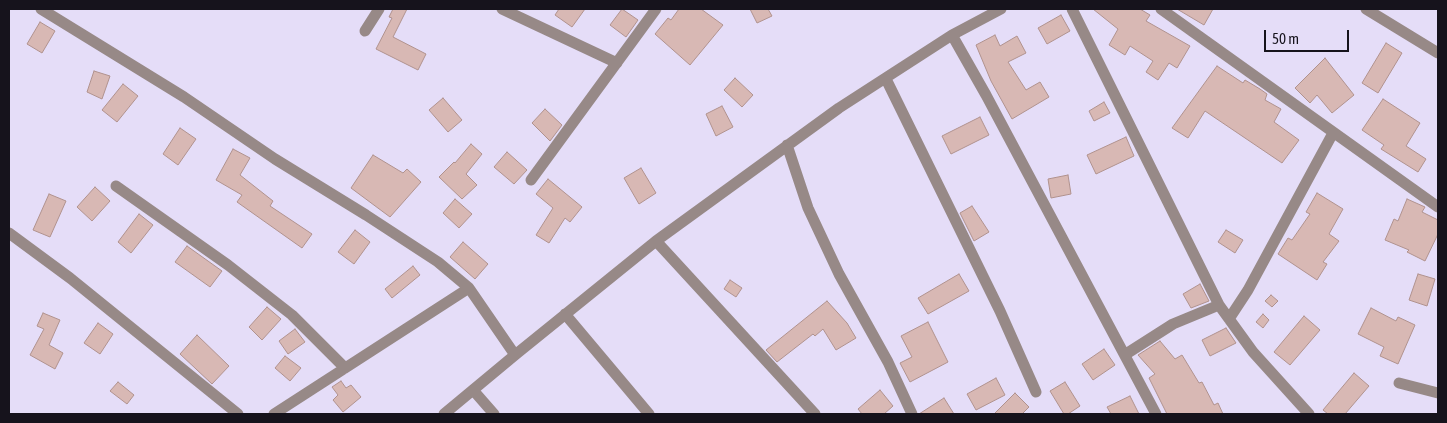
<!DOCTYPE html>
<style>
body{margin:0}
#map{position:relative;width:1447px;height:423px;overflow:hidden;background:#e5ddf8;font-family:"Asap Condensed",sans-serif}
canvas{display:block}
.frame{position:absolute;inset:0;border:10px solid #16131c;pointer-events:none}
.scale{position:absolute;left:1264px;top:30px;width:85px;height:22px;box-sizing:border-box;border:2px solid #16131c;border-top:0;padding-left:6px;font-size:15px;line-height:18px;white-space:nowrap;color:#16131c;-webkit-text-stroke:4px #e5ddf8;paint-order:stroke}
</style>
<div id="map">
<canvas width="1447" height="423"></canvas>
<div class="frame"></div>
<div class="scale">50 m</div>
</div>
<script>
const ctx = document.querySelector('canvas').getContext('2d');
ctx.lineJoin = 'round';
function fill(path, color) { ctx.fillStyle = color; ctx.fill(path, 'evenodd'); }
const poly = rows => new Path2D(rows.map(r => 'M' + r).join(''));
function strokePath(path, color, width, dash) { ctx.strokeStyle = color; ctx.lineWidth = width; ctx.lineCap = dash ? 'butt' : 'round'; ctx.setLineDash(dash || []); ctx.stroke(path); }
const building = poly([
 [393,9,407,9,393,37,426,54,418,70,376,49,392,18,389,17,393,9],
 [559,9,585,9,572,27,555,15,559,9],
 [622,9,638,20,626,37,610,25,622,9],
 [679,9,701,9,723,25,690,65,655,34,668,18,671,20,679,9],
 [750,9,768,9,772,16,757,23,750,9],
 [1093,9,1140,9,1150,15,1146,21,1190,46,1177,68,1169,63,1158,80,1146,72,1153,61,1130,46,1125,55,1109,45,1118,29,1093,9],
 [1177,9,1213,9,1204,25,1177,9],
 [1061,15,1070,31,1047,44,1038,28,1061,15],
 [40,22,55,31,42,53,27,44,40,22],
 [995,35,1000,46,1017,36,1026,53,1008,62,1026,90,1040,82,1049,97,1012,119,991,81,976,45,995,35],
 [1386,43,1402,53,1378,93,1362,83,1386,43],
 [1325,58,1354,95,1332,113,1317,95,1310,103,1295,88,1325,58],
 [1217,66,1243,83,1245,80,1260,89,1267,94,1265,100,1281,109,1274,122,1299,140,1282,163,1205,111,1188,138,1172,128,1217,66],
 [94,71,110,76,102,99,87,92,94,71],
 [735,78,753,95,742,107,724,90,735,78],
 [123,84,138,96,117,122,102,110,123,84],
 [443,98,462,120,448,132,429,110,443,98],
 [1383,99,1420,123,1406,146,1426,159,1418,172,1381,149,1384,145,1362,130,1383,99],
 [1104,102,1110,113,1094,121,1089,111,1104,102],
 [722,106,733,127,716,136,706,114,722,106],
 [545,109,562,125,550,141,532,123,545,109],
 [980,117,989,135,951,154,942,136,980,117],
 [180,128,196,139,178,165,163,154,180,128],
 [1126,137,1134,156,1096,174,1087,155,1126,137],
 [471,144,482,154,466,174,477,185,462,199,439,177,454,162,455,163,471,144],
 [233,149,250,158,240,175,273,201,270,206,312,234,302,248,237,202,242,195,216,180,233,149],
 [507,152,527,170,514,184,494,167,507,152],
 [373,155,403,173,407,169,421,182,390,217,351,188,373,155],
 [641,168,656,193,639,204,624,178,641,168],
 [1068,175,1071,194,1051,198,1048,179,1068,175],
 [548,179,582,207,570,222,565,218,549,243,536,235,553,208,536,194,548,179],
 [95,187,110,201,92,221,77,207,95,187],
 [1317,193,1343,209,1329,234,1339,241,1323,262,1327,264,1317,280,1278,254,1288,238,1292,240,1310,214,1306,212,1317,193],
 [49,194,66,201,50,237,33,230,49,194],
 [455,199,472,214,459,228,443,213,455,199],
 [1407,199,1425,207,1422,212,1438,220,1438,234,1425,261,1407,252,1409,250,1385,240,1394,219,1398,221,1407,199],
 [972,206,989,232,974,241,960,213,972,206],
 [139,214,153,225,131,253,118,242,139,214],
 [355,230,370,242,354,264,338,252,355,230],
 [1226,230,1243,240,1235,253,1218,242,1226,230],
 [463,242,488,264,475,279,450,257,463,242],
 [187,246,222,271,210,287,175,262,187,246],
 [413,266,420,275,392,298,385,289,413,266],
 [959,274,969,291,928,314,918,298,959,274],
 [1418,274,1435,279,1427,306,1409,300,1418,274],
 [730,280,742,288,736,297,724,289,730,280],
 [1200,284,1209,301,1191,308,1183,294,1200,284],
 [1271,295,1278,301,1272,307,1265,301,1271,295],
 [827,301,847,323,856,338,836,350,823,329,815,336,813,334,777,362,766,350,827,301],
 [267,307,281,319,262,340,249,327,267,307],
 [1371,308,1396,321,1398,317,1415,325,1398,364,1380,356,1384,347,1358,334,1371,308],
 [43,313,60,320,49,345,63,353,55,369,30,355,44,329,37,326,43,313],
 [1263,314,1269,320,1263,328,1256,322,1263,314],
 [1304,316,1320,330,1290,365,1274,352,1304,316],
 [928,322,948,362,910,382,900,363,912,357,901,336,928,322],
 [98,323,113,334,100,354,84,343,98,323],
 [1226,328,1236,343,1210,356,1202,340,1226,328],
 [295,329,305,342,288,354,279,341,295,329],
 [197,335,229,366,212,384,180,354,197,335],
 [1160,341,1175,359,1182,355,1199,383,1202,382,1214,405,1218,403,1223,414,1167,414,1149,378,1155,374,1138,355,1160,341],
 [1104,349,1115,365,1093,380,1082,364,1104,349],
 [285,356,301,368,290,381,275,368,285,356],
 [1354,373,1369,386,1345,414,1328,414,1323,410,1354,373],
 [996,378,1005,395,976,410,967,394,996,378],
 [341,381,346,388,351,385,361,397,343,412,333,400,338,395,332,387,341,381],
 [118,382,134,395,127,404,110,391,118,382],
 [1065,382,1080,406,1068,414,1064,414,1050,391,1065,382],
 [880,390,893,406,884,414,862,414,858,409,880,390],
 [1015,393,1029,407,1022,414,994,414,1015,393],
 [1130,396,1139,414,1111,414,1107,407,1130,396],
 [944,398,954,414,919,414,944,398]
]);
const street = poly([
 [41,9,184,97,275,159,366,215,438,262,469,288],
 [502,9,617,63],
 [1072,9,1219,305,1253,352,1309,414],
 [1161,9,1438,207],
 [1366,9,1438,53],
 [365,31,379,9],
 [952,35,986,95,1156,414],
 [886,79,1000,311,1036,392],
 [787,145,808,208,839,274,888,362,912,414],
 [531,180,656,9],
 [116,186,228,265,292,315,345,368],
 [9,233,70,278,238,414],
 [656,241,815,414],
 [565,314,649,414],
 [1229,319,1248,290,1333,133],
 [1126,354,1173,324,1219,305],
 [1399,383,1438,393],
 [473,390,494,414],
 [274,414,469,288,515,355,656,241,839,108,952,35,1001,9],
 [444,414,515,355]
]);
fill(building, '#d8b8b4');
strokePath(building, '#b0928e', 1);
strokePath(street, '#978987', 11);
</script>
